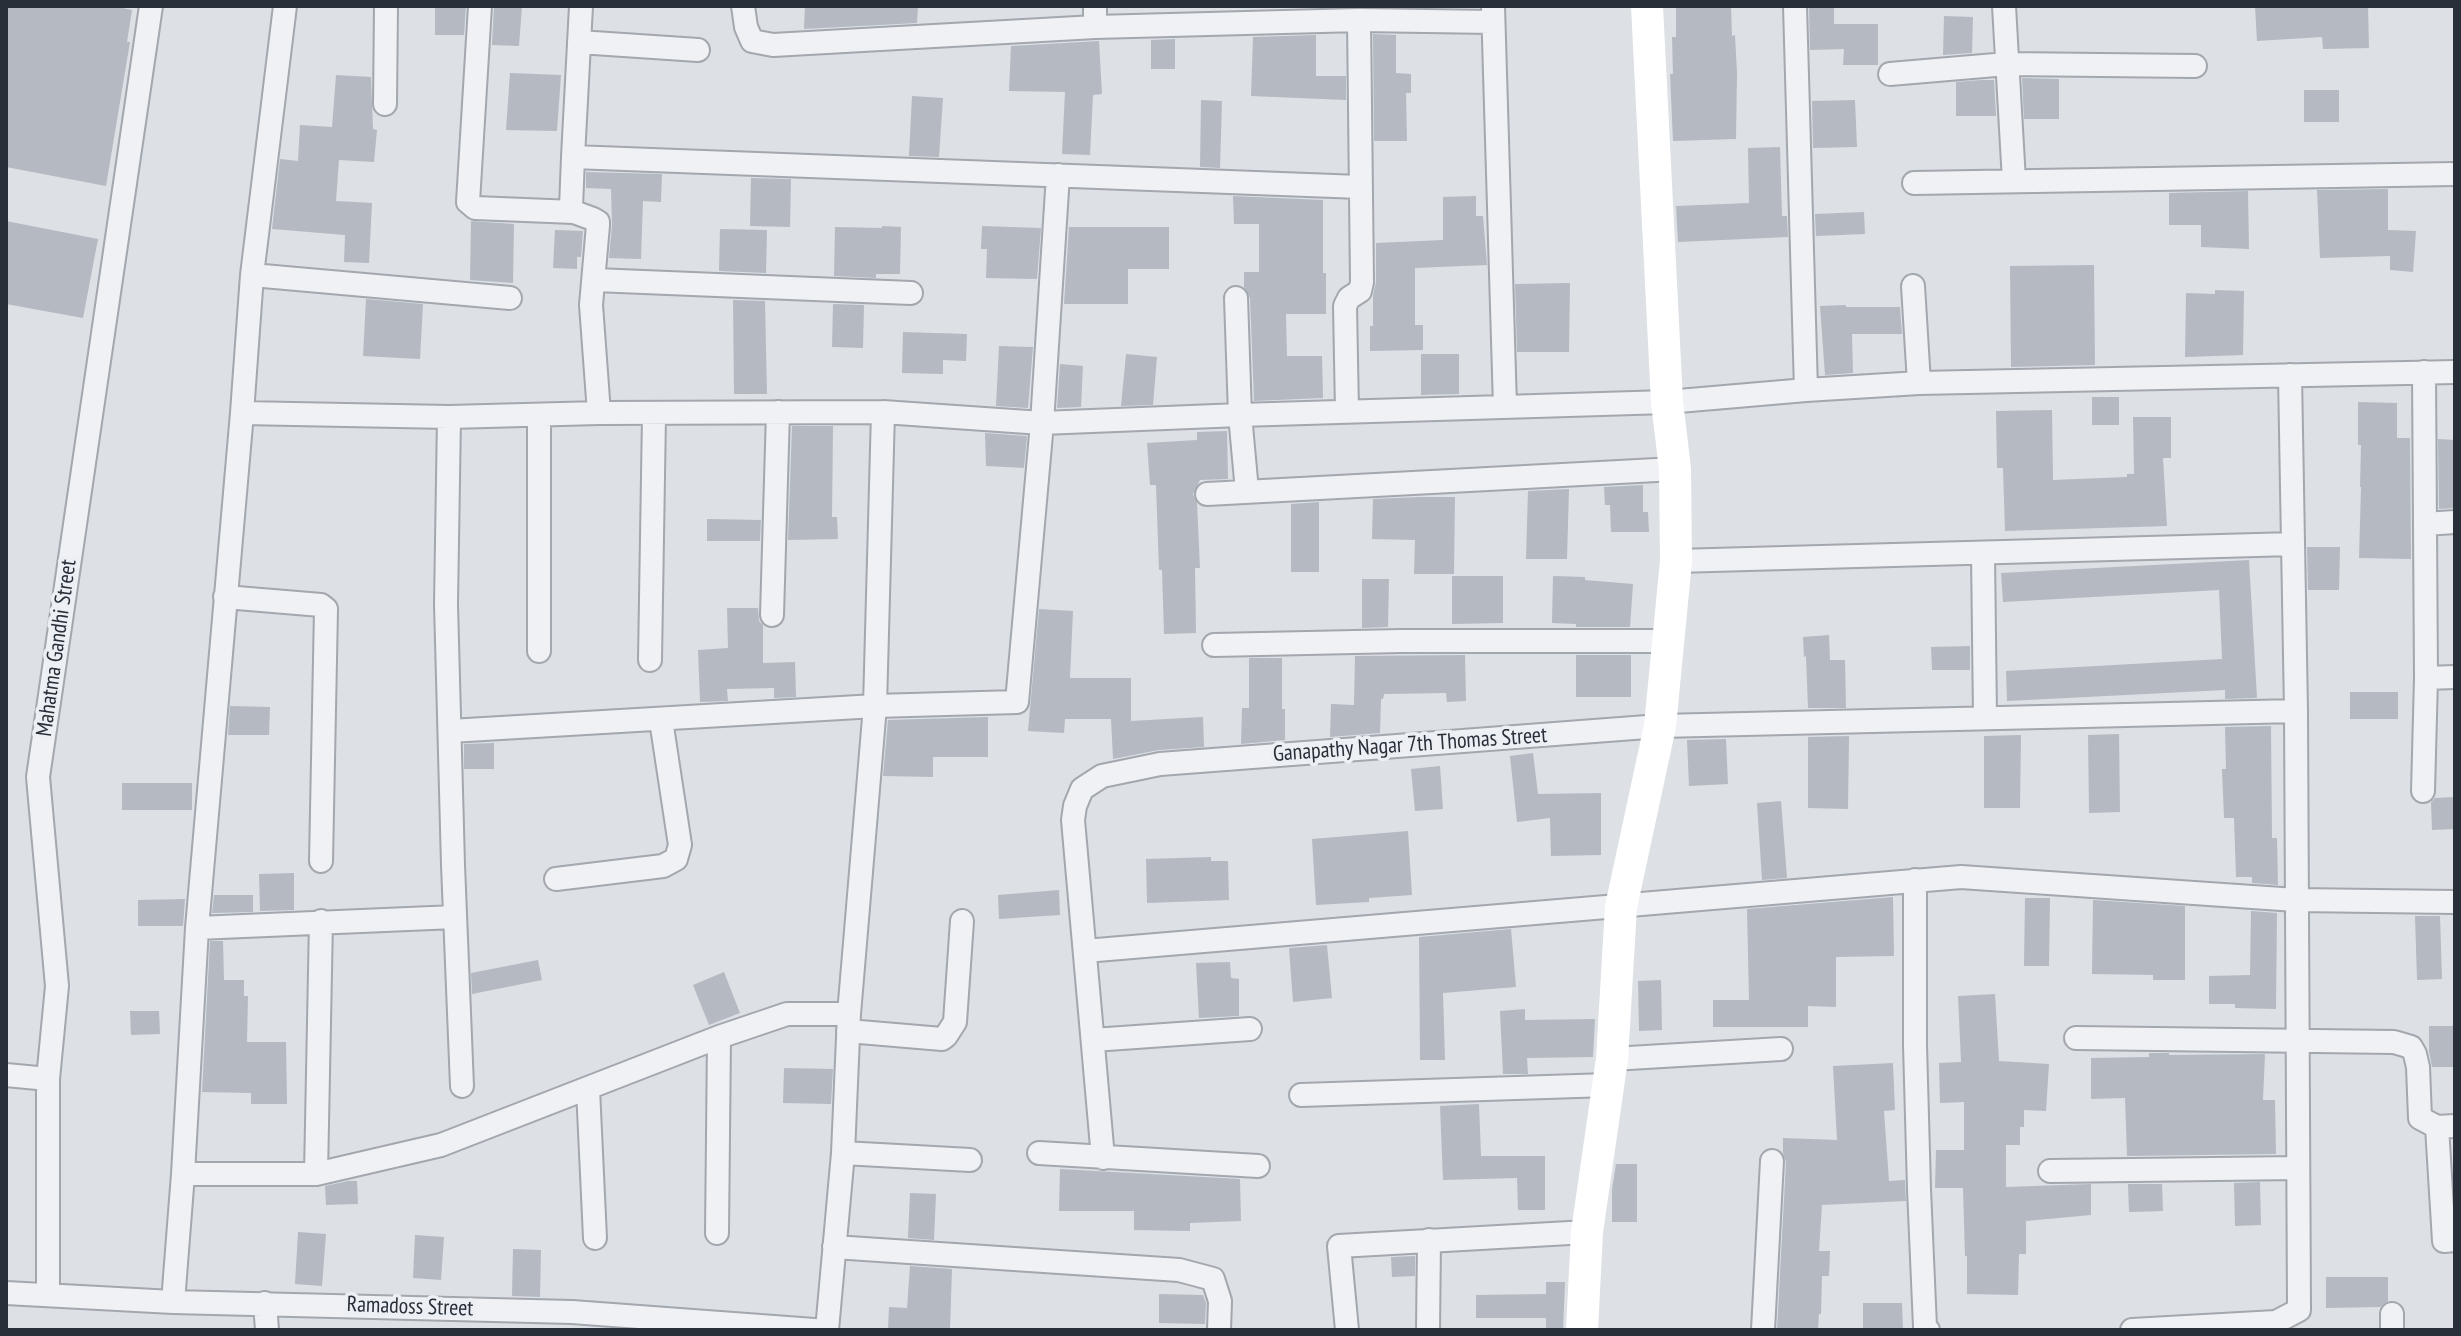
<!DOCTYPE html>
<style>
body{margin:0}
#map{position:relative;width:2461px;height:1336px;overflow:hidden;background:#dde0e5;font-family:"PT Sans Narrow",sans-serif}
canvas{display:block}
.frame{position:absolute;inset:0;border:8px solid #282f39;pointer-events:none}
</style>
<div id="map">
<canvas width="2461" height="1336"></canvas>
<div class="frame"></div>
</div>
<script>
const ctx = document.querySelector('canvas').getContext('2d');
ctx.lineJoin = 'round';
function fill(path, color) { ctx.fillStyle = color; ctx.fill(path, 'evenodd'); }
const poly = rows => new Path2D(rows.map(r => 'M' + r).join(''));
function strokePath(path, color, width, dash) { ctx.strokeStyle = color; ctx.lineWidth = width; ctx.lineCap = dash ? 'butt' : 'round'; ctx.setLineDash(dash || []); ctx.stroke(path); }
function drawText(font, color, halo, rows, align = 'center') {
  ctx.font = font + ' "PT Sans Narrow",sans-serif'; ctx.lineWidth = 7; ctx.setLineDash([]); ctx.textBaseline = 'middle'; ctx.strokeStyle = halo; ctx.fillStyle = color; for (const [text, x, y, turn = 0] of rows) {
    ctx.save(); ctx.translate(x, y); ctx.rotate((+turn || 0) * Math.PI / 180); ctx.textAlign = isNaN(turn) ? turn : align; if (halo) ctx.strokeText(text, 0, 0); ctx.fillText(text, 0, 0); ctx.restore();
  }
}
const building = poly([
 [6,6,113,6,132,10,127,42,130,42,106,186,6,167],
 [435,6,466,6,464,35,435,35],
 [494,6,522,6,519,46,492,45],
 [805,6,918,6,917,23,804,29],
 [1676,6,1731,6,1732,36,1735,35,1737,73,1736,139,1673,141,1670,74,1673,74,1672,37,1676,37],
 [1809,6,1834,6,1834,24,1878,24,1878,65,1843,65,1844,49,1810,50],
 [2255,6,2368,6,2369,48,2323,49,2322,37,2257,41],
 [1944,16,1973,17,1972,53,1943,55],
 [1373,34,1396,35,1396,73,1411,74,1411,93,1406,93,1407,141,1374,141],
 [1316,35,1316,76,1346,76,1346,100,1251,96,1253,37],
 [1175,39,1175,69,1151,69,1151,40],
 [1099,41,1102,94,1093,95,1090,155,1062,154,1065,92,1009,91,1011,46],
 [510,73,561,75,557,131,506,130],
 [336,75,371,77,373,129,377,130,374,162,339,160,336,201,372,203,369,263,344,262,345,235,272,229,280,159,298,161,300,125,332,127],
 [2022,78,2059,79,2059,119,2024,119],
 [1981,80,1994,80,1996,116,1956,116,1956,82],
 [2304,90,2339,90,2339,122,2304,122],
 [912,96,943,98,939,157,909,156],
 [1201,100,1222,101,1220,168,1200,167],
 [1855,100,1857,147,1813,148,1812,101],
 [1780,147,1782,216,1787,216,1788,237,1678,242,1676,206,1749,203,1748,148],
 [586,172,662,174,661,202,643,201,641,259,609,258,612,225,611,189,586,188],
 [751,178,791,179,790,227,750,226],
 [2388,189,2388,230,2416,231,2413,272,2390,270,2390,256,2320,258,2317,190],
 [2248,191,2249,249,2201,247,2201,225,2169,225,2169,193],
 [1233,196,1323,200,1323,273,1326,273,1326,314,1286,314,1287,356,1322,356,1323,398,1254,401,1250,298,1244,287,1244,272,1259,272,1259,224,1234,224],
 [1476,196,1476,216,1483,216,1487,265,1415,268,1415,325,1423,325,1423,350,1370,351,1370,326,1373,326,1373,295,1376,282,1376,243,1443,240,1443,197],
 [1864,212,1865,234,1816,236,1815,214],
 [6,221,98,239,83,318,6,304],
 [471,221,514,224,513,283,470,280],
 [882,226,901,227,900,274,876,274,876,278,834,276,835,227,882,228],
 [982,226,1041,228,1037,279,986,278,987,249,981,249],
 [1069,227,1169,227,1169,269,1128,269,1128,304,1064,304],
 [720,229,767,230,766,273,719,271],
 [555,230,583,231,581,257,577,257,577,269,553,268],
 [2094,265,2095,365,2011,367,2010,266],
 [1570,283,1569,352,1517,352,1515,284],
 [2215,290,2244,291,2243,355,2185,357,2186,293,2215,294],
 [366,299,423,304,420,359,363,356],
 [733,300,765,301,767,394,734,394],
 [833,304,864,305,863,348,832,347],
 [1846,305,1846,307,1900,307,1902,334,1852,334,1853,373,1825,375,1820,306],
 [903,332,967,334,966,361,943,360,943,374,902,373],
 [999,346,1033,347,1028,408,996,406],
 [1126,354,1157,357,1153,405,1121,406],
 [1421,354,1459,354,1459,394,1421,395],
 [1060,364,1083,366,1081,407,1057,408],
 [2092,397,2119,397,2119,425,2092,425],
 [2358,402,2397,403,2397,438,2410,438,2411,559,2359,558,2361,487,2360,487,2361,445,2358,445],
 [2052,410,2053,480,2127,477,2127,474,2134,474,2133,417,2171,417,2171,458,2163,458,2167,526,2005,531,2003,468,1997,468,1996,411],
 [792,426,833,426,832,517,837,517,838,539,788,540],
 [1227,431,1228,479,1200,480,1193,494,1197,503,1200,568,1195,568,1196,633,1164,634,1162,570,1159,570,1156,485,1150,485,1147,443,1197,440,1197,432],
 [985,433,1027,436,1024,468,986,466],
 [2438,439,2455,440,2455,508,2439,509],
 [1643,485,1643,512,1648,512,1649,532,1611,532,1610,505,1605,505,1604,487],
 [1569,489,1567,559,1526,559,1528,491],
 [1419,497,1455,497,1454,574,1414,574,1415,540,1372,539,1373,499],
 [1319,502,1319,572,1291,572,1291,504],
 [707,519,761,520,760,541,707,541],
 [2307,547,2340,547,2339,590,2308,590],
 [2249,560,2257,698,2225,699,2225,690,2007,701,2006,671,2222,659,2219,590,2003,602,2001,573],
 [1452,576,1503,576,1503,623,1452,624],
 [1553,576,1585,577,1585,580,1633,584,1630,627,1576,627,1576,624,1552,623],
 [1362,579,1389,579,1388,627,1362,628],
 [727,608,758,608,759,621,763,625,763,663,795,662,796,697,774,698,774,688,727,689,728,701,700,702,698,650,728,648],
 [1039,609,1073,611,1070,678,1131,678,1131,721,1203,717,1204,747,1159,750,1113,759,1111,719,1065,719,1064,733,1028,731],
 [1829,635,1830,660,1845,660,1846,708,1808,708,1806,656,1804,657,1803,637],
 [1970,646,1970,670,1932,670,1931,647],
 [1465,655,1466,701,1447,702,1446,693,1384,694,1383,699,1381,699,1380,733,1330,737,1331,704,1354,705,1355,656],
 [1576,655,1631,655,1631,697,1576,697],
 [1249,658,1282,658,1282,709,1285,709,1285,740,1241,744,1242,708,1249,708],
 [2350,692,2398,692,2398,719,2350,719],
 [230,706,270,707,269,735,228,735],
 [988,717,988,757,933,757,933,777,883,776,888,720],
 [2271,726,2272,838,2277,838,2278,885,2252,883,2252,877,2236,877,2234,818,2224,818,2222,769,2226,769,2225,727],
 [2119,734,2120,812,2089,813,2088,735],
 [2021,735,2020,808,1984,808,1984,736],
 [1849,736,1848,809,1808,808,1808,737],
 [1726,739,1728,784,1689,786,1687,740],
 [494,743,494,769,464,769,464,744],
 [1533,753,1538,794,1601,793,1601,855,1551,856,1550,818,1517,822,1510,756],
 [1440,766,1443,809,1415,811,1411,769],
 [122,783,192,783,192,810,122,810],
 [2455,797,2455,829,2432,830,2431,802,2435,798],
 [1781,801,1787,878,1762,880,1757,803],
 [1408,831,1412,895,1369,898,1369,902,1316,905,1312,839],
 [1211,857,1211,861,1228,861,1229,900,1147,903,1146,859],
 [294,873,294,910,260,911,259,874],
 [1059,890,1060,915,999,919,998,895],
 [214,895,253,895,253,912,212,913],
 [1893,897,1894,956,1836,957,1836,1007,1808,1006,1808,1027,1713,1027,1713,1000,1749,1000,1747,909],
 [2025,898,2050,898,2049,966,2024,966],
 [185,899,183,926,138,926,138,900],
 [2093,900,2185,906,2185,980,2153,980,2153,975,2092,974],
 [2251,911,2277,913,2276,1009,2235,1008,2235,1004,2209,1004,2209,976,2250,975],
 [2415,916,2440,916,2442,979,2417,980],
 [1511,929,1516,987,1443,993,1445,1060,1420,1060,1419,937],
 [210,941,223,941,224,980,244,980,244,996,248,996,247,1042,286,1042,287,1104,251,1104,251,1093,202,1092],
 [1327,945,1332,998,1293,1002,1289,948],
 [538,960,542,980,472,994,471,973],
 [1230,962,1231,978,1239,979,1239,1016,1199,1018,1196,963],
 [724,972,740,1013,709,1025,693,985],
 [1661,980,1662,1030,1639,1031,1638,981],
 [1995,994,1999,1061,2049,1064,2046,1111,2024,1110,2024,1127,2020,1127,2020,1145,2006,1145,2006,1187,2091,1184,2091,1215,2026,1221,2026,1254,2019,1254,2018,1295,1967,1294,1967,1256,1965,1256,1963,1188,1935,1188,1936,1150,1964,1150,1964,1102,1940,1103,1939,1063,1961,1062,1958,996],
 [1525,1009,1525,1020,1595,1019,1593,1057,1527,1058,1528,1074,1503,1074,1500,1011],
 [130,1011,159,1011,160,1034,131,1035],
 [2429,1026,2455,1026,2455,1067,2432,1067,2429,1051],
 [2149,1053,2169,1053,2169,1055,2265,1054,2263,1100,2275,1100,2276,1154,2127,1156,2125,1098,2091,1099,2091,1058,2149,1057],
 [1893,1063,1895,1110,1884,1111,1889,1181,1905,1180,1906,1201,1822,1205,1819,1251,1830,1251,1829,1276,1822,1276,1821,1314,1819,1314,1818,1330,1777,1330,1786,1162,1783,1153,1783,1138,1837,1140,1833,1066],
 [784,1068,833,1069,831,1104,783,1103],
 [1479,1104,1481,1156,1545,1156,1545,1210,1518,1210,1517,1178,1443,1180,1440,1106],
 [1616,1164,1637,1164,1637,1222,1612,1222,1612,1189],
 [1060,1169,1240,1179,1241,1221,1190,1223,1190,1231,1134,1230,1134,1211,1059,1211],
 [348,1181,357,1181,358,1204,326,1205,325,1186],
 [2260,1182,2261,1225,2235,1226,2234,1183],
 [2128,1184,2162,1184,2163,1211,2129,1212],
 [910,1193,936,1194,934,1240,908,1238],
 [298,1232,326,1234,322,1286,295,1284],
 [415,1235,444,1237,441,1280,413,1278],
 [513,1249,541,1250,540,1297,512,1296],
 [1415,1256,1415,1276,1392,1277,1391,1257],
 [910,1266,952,1269,950,1330,888,1330,889,1307,907,1308],
 [2326,1277,2388,1277,2388,1301,2380,1307,2326,1308],
 [1546,1282,1565,1282,1563,1330,1546,1330,1546,1318,1476,1318,1476,1295,1546,1294],
 [1159,1294,1203,1295,1206,1303,1205,1324,1159,1323],
 [1863,1303,1902,1303,1903,1330,1863,1330]
]);
const street = poly([
 [480,6,468,202,475,208,574,212],
 [581,6,573,157,1360,187],
 [743,6,746,27,752,41,773,45,1095,27,1359,20,1493,22],
 [1493,6,1505,407],
 [1795,6,1806,390],
 [2004,6,2014,181],
 [1095,27,1095,6],
 [579,42,698,50],
 [1890,74,2007,64,2195,66],
 [385,104,386,6],
 [573,157,571,208,574,212,593,219,598,222,598,225,591,305,599,413],
 [1914,183,2455,174],
 [252,275,510,298],
 [595,280,911,293],
 [1913,286,1919,383],
 [1236,298,1240,415,1247,491],
 [1347,411,1345,306,1349,298,1360,291,1362,282,1359,20],
 [242,413,449,417,599,413,883,412,1042,423,1240,415,1667,402,1806,390,1919,383,2455,372],
 [539,415,539,651],
 [449,417,446,604,453,865,462,1086],
 [1207,494,1675,469],
 [2425,524,2455,522],
 [1983,554,1985,717],
 [1676,561,2293,544],
 [225,597,321,605,326,609,321,861],
 [772,615,778,412],
 [1214,645,1401,641,1669,641],
 [650,660,654,415],
 [2426,678,2455,677],
 [450,731,875,706,1017,702,1042,423,1058,175],
 [2423,791,2426,678,2424,372],
 [556,879,663,866,676,859,680,845,661,720],
 [1915,880,1915,1045,1919,1189,1925,1327,1928,1330],
 [197,928,455,917],
 [1085,951,1961,877,2296,900,2455,902],
 [848,1031,942,1039,946,1036,955,1022,962,921],
 [2076,1038,2394,1042,2411,1047,2415,1054,2418,1067,2420,1118,2437,1127,2455,1126],
 [1093,1040,1250,1029],
 [1612,1059,1781,1049],
 [6,1075,48,1079],
 [588,1089,595,1238],
 [1301,1095,1608,1085],
 [2437,1127,2444,1241,2455,1240],
 [843,1153,970,1160],
 [1039,1153,1258,1166],
 [1103,1158,1073,820,1075,806,1082,789,1102,776,1160,764,1660,726,2296,711],
 [2050,1171,2298,1168],
 [183,1174,316,1174,441,1145,719,1037,787,1014,849,1014],
 [316,1174,321,921],
 [717,1233,719,1037],
 [834,1247,1179,1270,1213,1279,1220,1301,1219,1330],
 [6,1293,173,1302,572,1312,814,1330],
 [48,1295,48,1079,57,986,38,777,151,6],
 [173,1302,183,1174,197,928,242,413,252,275,285,6],
 [265,1303,267,1330],
 [2392,1314,2392,1330],
 [827,1330,843,1153,849,1014,875,706,883,412],
 [1347,1330,1339,1246,1587,1232],
 [1428,1330,1429,1240],
 [1763,1330,1772,1161],
 [2132,1330,2276,1322,2299,1310,2296,711,2290,375]
]);
const secondary = poly([
 [1582,1330,1587,1232,1612,1059,1621,907,1660,726,1676,561,1675,469,1667,402,1647,6]
]);
const streetNames = [
 ["Mahatma Gandhi Street",57,648,-82],
 ["Ganapathy Nagar 7th Thomas Street",1410,745,-4],
 ["Ramadoss Street",410,1307,2]
];
fill(building, '#b5b9c1');
strokePath(street, '#a3a7ae', 26);
strokePath(street, '#eff1f4', 22);
strokePath(secondary, '#fff', 32);
drawText('22px', '#282f39', '#eceff3', streetNames);
</script>
